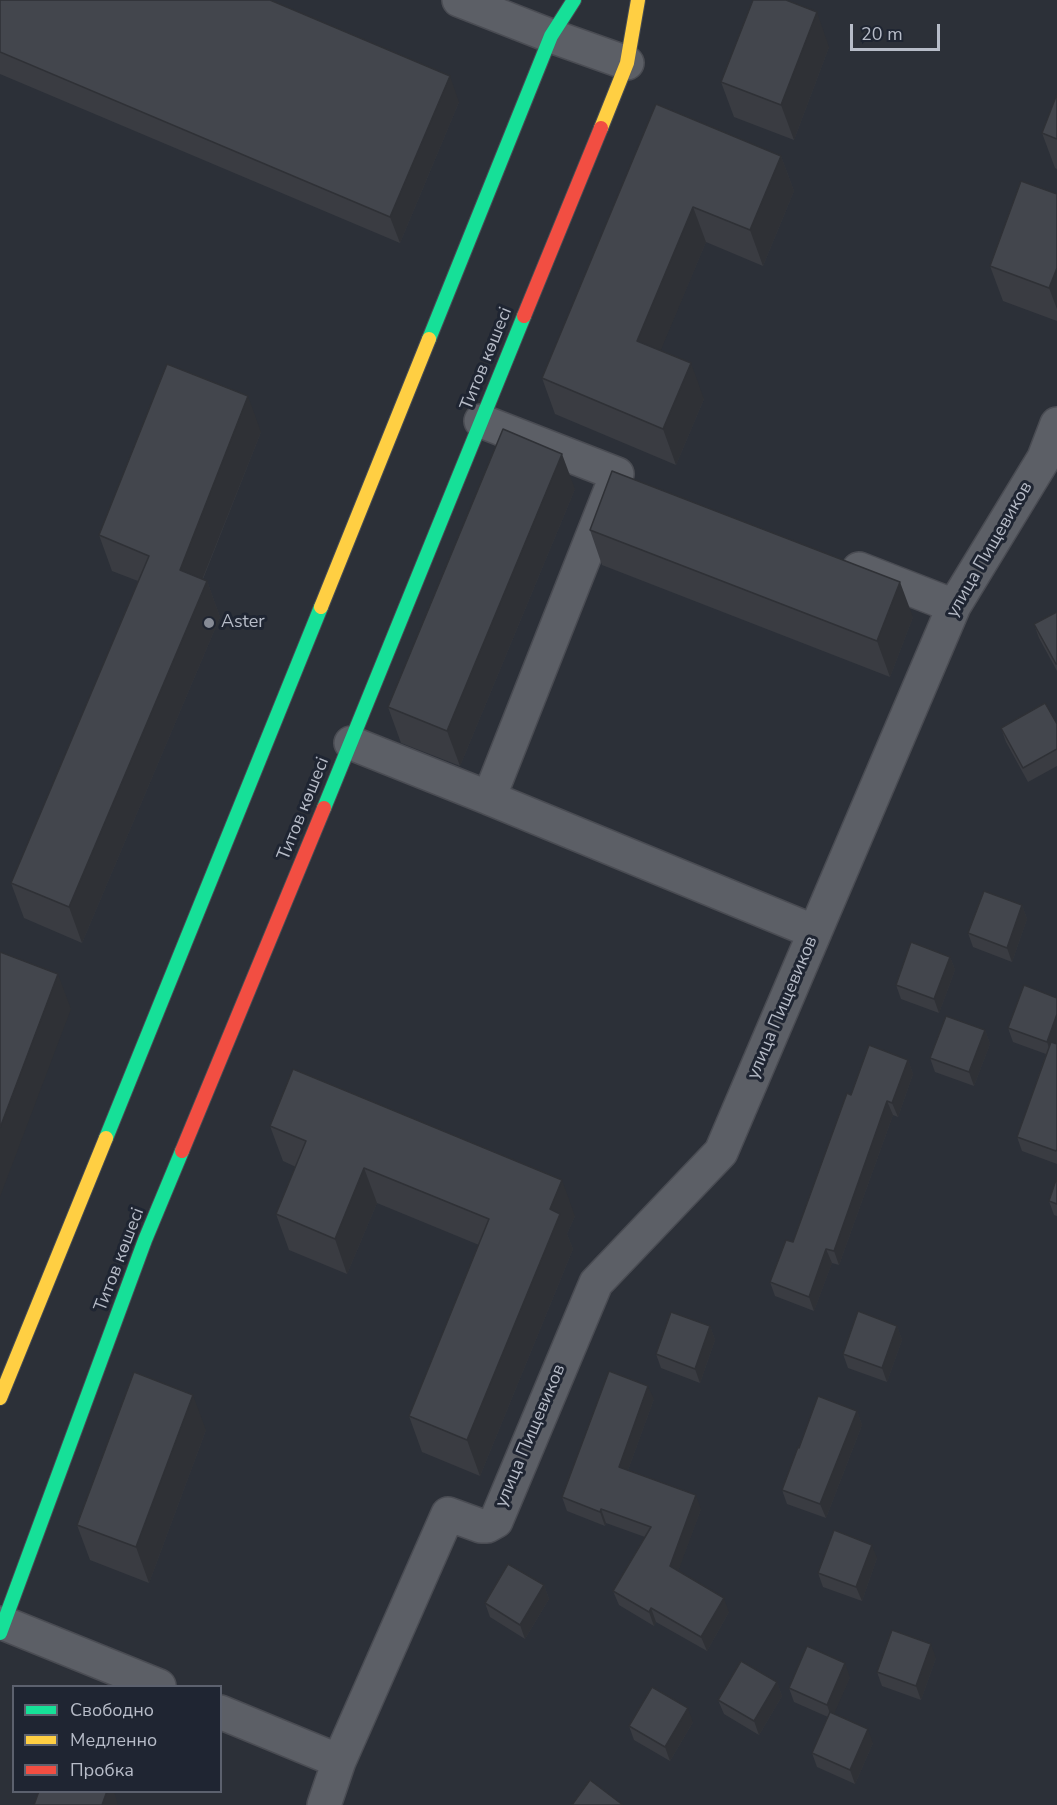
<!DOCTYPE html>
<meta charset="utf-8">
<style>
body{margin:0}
#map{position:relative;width:1057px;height:1805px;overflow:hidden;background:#2c3038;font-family:"Nunito Sans",sans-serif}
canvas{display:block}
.legend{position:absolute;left:12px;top:1685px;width:210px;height:108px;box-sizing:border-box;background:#1f2532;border:2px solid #5c616e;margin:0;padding:8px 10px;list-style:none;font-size:18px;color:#b7bcc8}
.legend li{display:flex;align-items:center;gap:12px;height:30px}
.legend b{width:30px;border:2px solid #5c616e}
.scale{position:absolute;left:850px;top:24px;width:90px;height:27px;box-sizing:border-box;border:3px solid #b7bcc8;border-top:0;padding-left:8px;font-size:18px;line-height:21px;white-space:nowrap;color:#b7bcc8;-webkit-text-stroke:4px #1f2532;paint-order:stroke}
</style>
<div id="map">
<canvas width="1057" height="1805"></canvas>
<ul class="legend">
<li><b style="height:8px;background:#16e098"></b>Свободно</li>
<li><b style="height:8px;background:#ffcf43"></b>Медленно</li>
<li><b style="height:8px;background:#f24e42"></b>Пробка</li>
</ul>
<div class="scale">20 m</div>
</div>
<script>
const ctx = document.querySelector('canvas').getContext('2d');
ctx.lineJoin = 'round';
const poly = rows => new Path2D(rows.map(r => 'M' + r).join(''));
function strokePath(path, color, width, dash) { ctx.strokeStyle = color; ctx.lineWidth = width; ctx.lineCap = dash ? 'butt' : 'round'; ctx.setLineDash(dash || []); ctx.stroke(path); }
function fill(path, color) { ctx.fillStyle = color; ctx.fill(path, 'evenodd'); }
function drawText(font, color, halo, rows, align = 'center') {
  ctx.font = font + ' "Nunito Sans",sans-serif'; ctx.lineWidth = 6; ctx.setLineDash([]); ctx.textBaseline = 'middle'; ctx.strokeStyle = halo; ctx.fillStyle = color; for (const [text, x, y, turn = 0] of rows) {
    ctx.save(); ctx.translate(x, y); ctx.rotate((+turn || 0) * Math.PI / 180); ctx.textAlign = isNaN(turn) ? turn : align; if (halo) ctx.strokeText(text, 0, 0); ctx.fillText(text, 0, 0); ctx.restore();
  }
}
const street = poly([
 [459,0,551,36,627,63],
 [859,569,954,606],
 [351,743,489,798,617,474,481,421],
 [489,798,815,932],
 [3,1623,159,1686],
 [220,1712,339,1761],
 [324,1805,339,1761,448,1514,481,1526,487,1526,496,1521,596,1283,721,1152,954,606,1044,458,1057,424]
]);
const fast = poly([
 [429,339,551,36,574,0],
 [324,808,524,316],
 [106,1138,321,607],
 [0,1633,145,1240,182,1151]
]);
const slow = poly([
 [601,128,627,63,638,0],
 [321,607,429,339],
 [0,1398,106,1138]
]);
const jam = poly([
 [524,316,601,128],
 [182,1151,324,808]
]);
const wall = poly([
 [0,0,459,102,400,243,0,74],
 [829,47,794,140,734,117,721,82],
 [1057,94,1057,169,1055,168,1042,133],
 [656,104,781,156,794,191,763,266,706,242,660,351,704,399,676,465,555,414,542,378],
 [1057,194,1057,321,1003,301,990,266],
 [261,432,203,579,207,581,220,617,82,943,24,918,11,883,138,581,112,571,99,535],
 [575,489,460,766,401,743,388,707],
 [590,530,913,617,890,677,602,565],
 [1057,612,1057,671,1039,638,1034,624],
 [1057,724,1057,766,1028,782,1006,742,1001,728],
 [1022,905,1027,919,1012,962,973,947,968,933],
 [950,957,955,970,939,1013,901,999,896,985],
 [1057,998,1057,1042,1056,1044,1057,1044,1057,1164,1022,1151,1017,1137,1046,1054,1013,1042,1008,1028],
 [985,1030,990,1044,974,1086,935,1072,930,1058],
 [908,1060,913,1074,898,1117,893,1115,839,1265,832,1263,814,1311,775,1296,770,1282,793,1242,851,1095],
 [270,1126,575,1216,567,1234,573,1249,480,1476,422,1452,409,1416,479,1245,377,1203,347,1274,289,1250,276,1214,296,1167,283,1161],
 [1057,1177,1057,1216,1054,1215,1049,1201],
 [710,1326,715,1340,700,1383,661,1368,656,1354],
 [897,1326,902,1340,887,1382,848,1368,843,1354],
 [654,1399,628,1470,701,1509,678,1571,729,1612,707,1651,656,1622,654,1626,619,1605,613,1591,645,1537,606,1523,605,1526,567,1511,562,1497],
 [857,1411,862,1425,826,1518,787,1504,782,1490,799,1448],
 [206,1430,149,1583,90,1560,77,1525],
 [877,1558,862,1601,823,1587,818,1573],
 [544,1585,549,1599,525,1639,490,1617,485,1603],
 [936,1658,921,1700,882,1686,877,1672],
 [850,1677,834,1713,873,1743,855,1784,817,1767,812,1753,828,1717,794,1702,789,1688],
 [777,1682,782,1696,759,1735,724,1714,718,1700],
 [693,1722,670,1761,634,1740,629,1726]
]);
const shadedWall = poly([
 [817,12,829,47,794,140,781,105],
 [450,76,459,102,400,243,390,217],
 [781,156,794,191,763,266,750,230],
 [693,207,706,242,650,376,637,341],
 [1057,268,1057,309,1049,288],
 [691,363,704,399,676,465,663,429],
 [248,396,261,432,192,605,180,570],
 [562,454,575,489,460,766,447,731],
 [207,581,220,617,82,943,69,907],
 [900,582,913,617,890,677,877,641],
 [1022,905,1027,919,1012,962,1007,948],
 [950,957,955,970,939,1013,934,999],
 [58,974,71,1009,0,1197,0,1128],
 [1057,1014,1057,1042,1052,1056,1047,1042],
 [985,1030,990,1044,974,1086,969,1072],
 [908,1060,913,1074,898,1117,892,1103],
 [887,1101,893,1115,839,1265,834,1251],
 [364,1168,377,1203,347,1274,335,1239],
 [562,1180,575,1216,567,1234,573,1249,480,1476,467,1440,550,1209],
 [826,1249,832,1263,814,1311,809,1297],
 [710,1326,715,1340,700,1383,695,1369],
 [897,1326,902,1340,887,1382,882,1368],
 [648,1386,654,1399,624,1481,619,1467],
 [193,1395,206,1430,149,1583,136,1547],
 [857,1411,862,1425,826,1518,820,1504],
 [696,1495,701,1509,675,1580,670,1566],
 [601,1509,606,1523,605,1526,600,1512],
 [872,1545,877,1558,862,1601,856,1587],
 [544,1585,549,1599,525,1639,520,1625],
 [724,1598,729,1612,707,1651,701,1637],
 [651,1608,656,1622,654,1626,649,1612],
 [931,1644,936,1658,921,1700,916,1686],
 [845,1663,850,1677,832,1719,827,1705],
 [777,1682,782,1696,759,1735,754,1721],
 [688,1708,693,1722,670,1761,665,1747],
 [868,1729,873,1743,855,1784,850,1770],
 [107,1791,114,1791,118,1805,102,1805]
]);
const building = poly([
 [0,0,270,0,450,76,390,217,0,52,0,0],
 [753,0,786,0,817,12,781,105,721,82,753,0],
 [1057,94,1057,139,1042,133,1057,94],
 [656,104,781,156,750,230,693,207,637,341,691,363,663,429,542,378,656,104],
 [1021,181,1057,194,1057,268,1049,288,990,266,1021,181],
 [167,364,248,396,180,570,207,581,69,907,11,883,149,556,99,535,167,364],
 [503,429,562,454,447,731,388,707,503,429],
 [612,471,900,582,877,641,590,530,612,471],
 [1057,612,1057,664,1056,664,1034,624,1057,612],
 [1045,703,1057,724,1057,749,1023,768,1001,728,1045,703],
 [984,891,1022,905,1007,948,968,933,984,891],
 [911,942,950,957,934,999,896,985,911,942],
 [0,952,58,974,0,1128,0,952],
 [1024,985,1057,998,1057,1014,1047,1042,1008,1028,1024,985],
 [946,1016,985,1030,969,1072,930,1058,946,1016],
 [1051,1042,1057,1044,1057,1149,1056,1151,1017,1137,1051,1042],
 [869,1045,908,1060,892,1103,887,1101,834,1251,826,1249,809,1297,770,1282,786,1240,793,1242,847,1093,851,1095,869,1045],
 [293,1069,562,1180,550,1209,560,1214,467,1440,409,1416,489,1219,364,1168,335,1239,276,1214,306,1141,270,1126,293,1069],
 [1057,1177,1057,1204,1049,1201,1057,1177],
 [858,1311,897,1326,882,1368,843,1354,858,1311],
 [671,1312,710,1326,695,1369,656,1354,671,1312],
 [609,1371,648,1386,619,1467,696,1495,670,1566,724,1598,701,1637,651,1608,649,1612,613,1591,651,1527,601,1509,600,1512,562,1497,609,1371],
 [134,1372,193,1395,136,1547,77,1525,134,1372],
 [818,1396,857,1411,820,1504,782,1490,798,1447,799,1448,818,1396],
 [834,1530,872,1545,856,1587,818,1573,834,1530],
 [508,1564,544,1585,520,1625,485,1603,508,1564],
 [892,1630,931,1644,916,1686,877,1672,892,1630],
 [807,1646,845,1663,827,1705,789,1688,807,1646],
 [741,1661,777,1682,754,1721,718,1700,741,1661],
 [652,1687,688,1708,665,1747,629,1726,652,1687],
 [830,1712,868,1729,850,1770,812,1753,830,1712],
 [590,1780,623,1805,572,1805,590,1780],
 [39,1791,107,1791,102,1805,34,1805,39,1791]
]);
const markers = [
 [209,623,6,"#868b96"]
];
const streetNames = [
 ["Титов көшесі",487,359,-68],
 ["улица Пищевиков",990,550,-60],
 ["Титов көшесі",304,809,-68],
 ["улица Пищевиков",783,1008,-67],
 ["Титов көшесі",120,1260,-69],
 ["улица Пищевиков",531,1436,-67]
];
const poiNames = [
 ["Aster",221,623]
];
strokePath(street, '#4a4c53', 36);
strokePath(fast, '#484c53', 16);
strokePath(slow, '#484c53', 16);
strokePath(jam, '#484c53', 16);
strokePath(street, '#5c5f66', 33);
strokePath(fast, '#16e098', 14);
strokePath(slow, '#ffcf43', 14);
strokePath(jam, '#f24e42', 14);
fill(wall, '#3a3c42');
fill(shadedWall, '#2f3136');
fill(building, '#43464d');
strokePath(building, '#2f3136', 1.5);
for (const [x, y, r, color] of markers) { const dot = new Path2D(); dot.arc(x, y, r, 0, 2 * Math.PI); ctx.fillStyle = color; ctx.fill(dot); strokePath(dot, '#1f2532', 2); }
drawText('18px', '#b7bcc8', '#1f2532', streetNames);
drawText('18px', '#b7bcc8', '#1f2532', poiNames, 'left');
</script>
